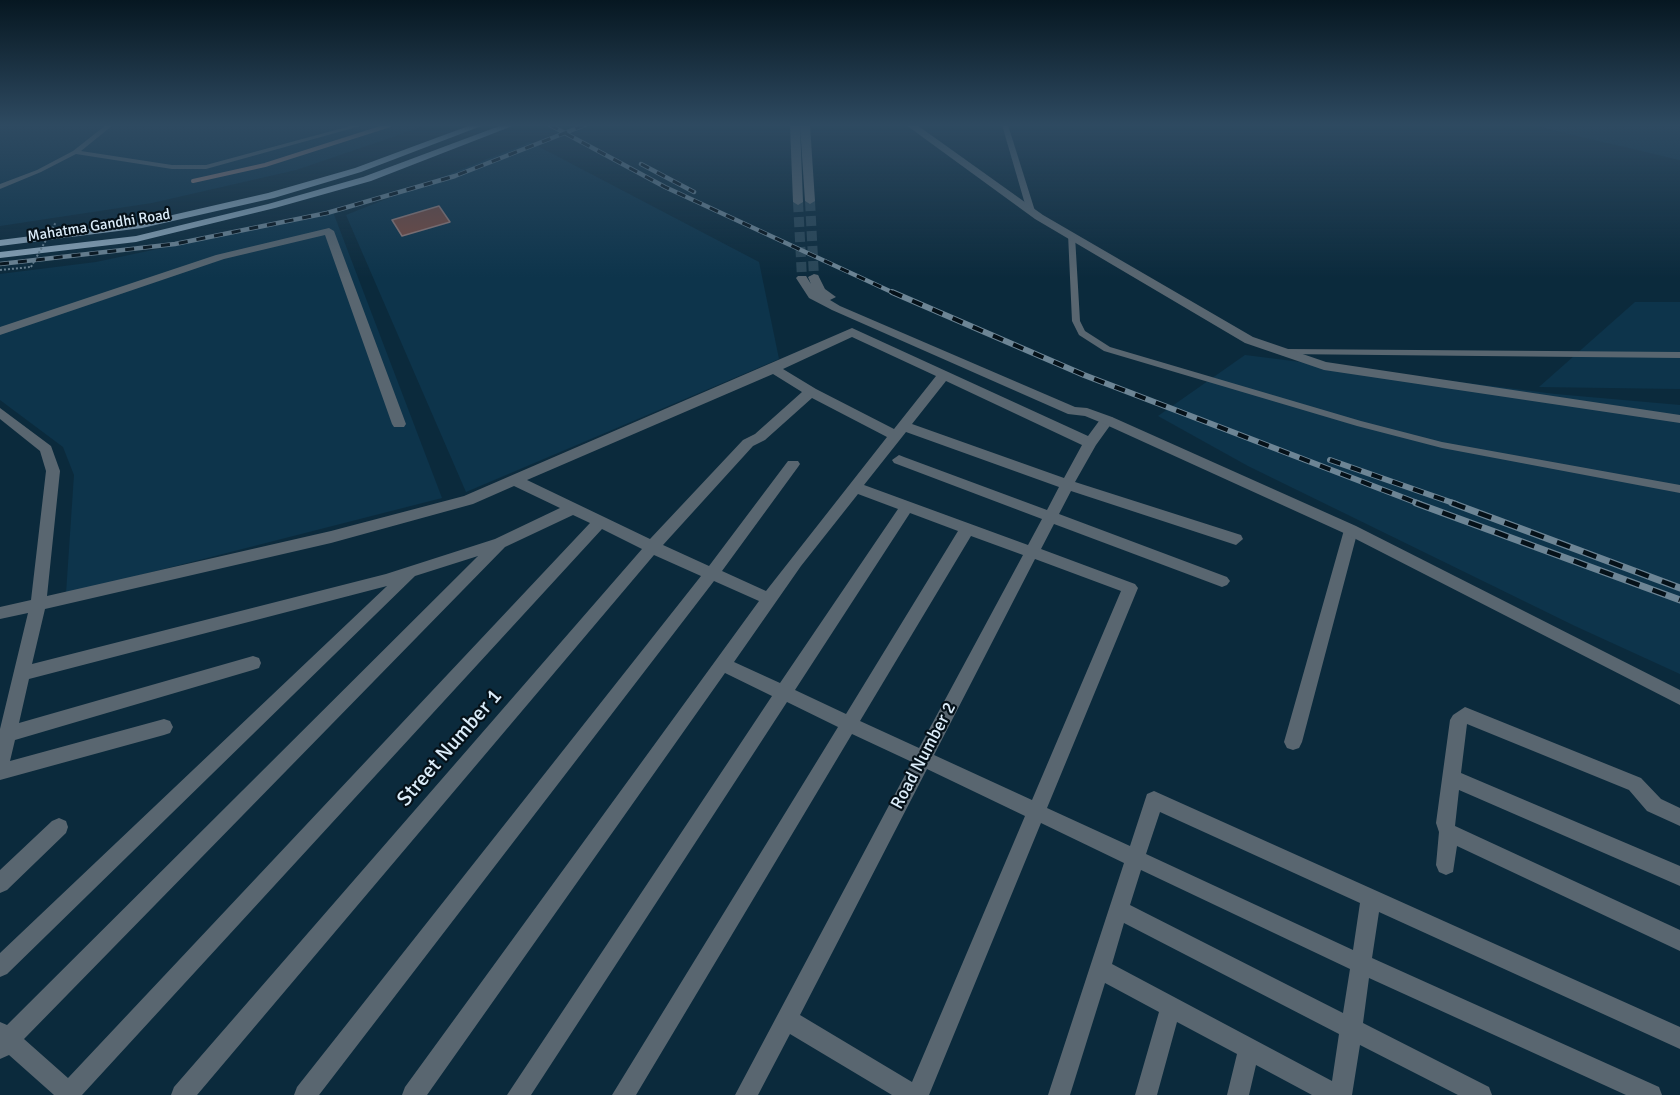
<!DOCTYPE html>
<style>
body{margin:0}
canvas{display:block;background:#0b2a3c}
</style>
<canvas width="1680" height="1095"></canvas>
<script>
const ctx = document.querySelector('canvas').getContext('2d');
ctx.lineJoin = 'round';
function fill(path, color) { ctx.fillStyle = color; ctx.fill(path, 'evenodd'); }
const poly = rows => new Path2D(rows.map(r => 'M' + r).join(''));
function strokePath(path, color, width, dash) { ctx.strokeStyle = color; ctx.lineWidth = width; ctx.lineCap = dash ? 'butt' : 'round'; ctx.setLineDash(dash || []); ctx.stroke(path); }
function drawText(font, color, halo, rows, align = 'center') {
  ctx.font = font + ' Signika,sans-serif'; ctx.lineWidth = 4.5; ctx.setLineDash([]); ctx.textBaseline = 'middle'; ctx.strokeStyle = halo; ctx.fillStyle = color; for (const [text, x, y, turn = 0] of rows) {
    ctx.save(); ctx.translate(x, y); ctx.rotate((+turn || 0) * Math.PI / 180); ctx.textAlign = isNaN(turn) ? turn : align; if (halo) ctx.strokeText(text, 0, 0); ctx.fillText(text, 0, 0); ctx.restore();
  }
}
const built = poly([
 [0,125,428,125,296,170,152,203,0,226],
 [1530,125,1680,125,1680,160],
 [530,142,759,262,779,359,466,492,346,215],
 [333,212,442,498,66,594,74,475,63,447,0,400,0,274,96,262],
 [1635,302,1680,302,1680,389,1539,387],
 [1245,355,1555,394,1680,405,1680,674,1575,626,1248,466,1158,416]
]);
const water = poly([
 [439,206,450,222,402,236,392,220,439,206]
]);
const stream = poly([
 [193,181,265,165,390,125]
]);
const tertiaryTunnel = poly([
 [810,201,814,277],
 [798,202,802,278]
]);
const path = poly([
 [0,270,31,267]
]);
const service = poly([
 [106,125,113,125,81,151,172,165,206,165,354,125,364,125,206,169,172,169,76,154,41,172,0,189,0,184,37,170,73,151,106,125],
 [1002,125,1008,125,1035,211,1034,213,1027,211,1002,125],
 [1068,234,1075,236,1080,321,1085,331,1110,347,1361,421,1442,442,1680,485,1680,493,1442,448,1357,426,1104,351,1079,335,1072,321,1068,234],
 [1285,349,1680,352,1680,358,1282,354,1281,352,1285,349]
]);
const minor = poly([
 [906,125,917,125,1043,215,1253,337,1326,362,1680,415,1680,423,1324,370,1245,343,1035,219,906,125],
 [329,228,334,231,406,424,404,427,394,427,392,424,325,235,224,259,0,335,0,327,216,255,329,228],
 [852,328,1088,436,1102,417,1112,417,1114,420,1096,445,1075,482,1241,535,1243,539,1236,545,1071,491,1059,514,1227,577,1230,581,1227,585,1222,587,1054,524,1041,549,1135,584,1138,588,1047,808,1130,846,1147,794,1154,791,1680,1027,1680,1049,1379,912,1372,958,1659,1087,1662,1095,1626,1095,1369,978,1363,1023,1489,1087,1492,1095,1458,1095,1360,1045,1352,1095,1312,1095,1256,1065,1249,1095,1227,1095,1237,1054,1177,1022,1157,1095,1135,1095,1159,1012,1105,983,1070,1095,1048,1095,1124,863,1041,823,929,1095,892,1095,790,1034,758,1095,735,1095,912,762,852,734,636,1095,612,1095,838,727,787,702,531,1095,507,1095,772,696,725,673,427,1095,402,1095,405,1087,759,601,714,581,319,1095,294,1095,297,1087,701,576,654,555,197,1095,171,1095,174,1087,642,549,602,529,82,1095,54,1095,9,1055,0,1059,0,1022,7,1025,478,556,415,576,7,974,0,977,0,953,387,586,29,679,19,723,253,656,259,658,261,663,259,668,253,670,15,740,10,761,164,719,170,721,173,727,170,733,164,735,0,780,0,729,28,613,0,619,0,607,31,600,46,471,40,451,0,419,0,408,51,446,60,471,47,596,331,531,464,496,852,328],
 [852,337,936,376,894,429,816,389,783,369,852,337],
 [773,374,802,392,755,434,743,440,650,539,527,480,773,374],
 [946,381,1082,445,1064,478,912,424,946,381],
 [812,398,887,437,766,591,722,571,798,467,800,464,798,461,788,461,709,566,663,545,753,446,765,440,812,398],
 [906,432,1059,487,1047,510,904,457,899,455,892,460,894,463,1042,519,1028,545,864,485,906,432],
 [514,486,560,508,495,539,386,574,32,664,45,609,331,543,473,504,514,486],
 [858,494,898,509,780,683,734,662,801,566,858,494],
 [910,513,958,531,846,714,795,690,910,513],
 [573,515,590,523,68,1078,24,1039,505,547,573,515],
 [971,536,1023,555,919,748,860,721,971,536],
 [1035,559,1121,591,1032,800,934,755,1035,559],
 [927,769,1025,816,912,1082,800,1015,927,769],
 [1160,812,1360,903,1353,950,1146,854,1160,812],
 [1141,870,1350,969,1343,1013,1130,905,1141,870],
 [1124,923,1339,1034,1332,1081,1112,964,1124,923],
 [1351,524,1358,530,1302,742,1299,748,1293,750,1287,748,1284,742,1344,530,1351,524],
 [1465,707,1641,778,1661,799,1680,808,1680,826,1647,811,1629,790,1467,724,1461,773,1680,866,1680,886,1459,790,1455,826,1680,930,1680,951,1457,846,1453,872,1446,875,1439,872,1436,865,1439,832,1436,823,1450,720,1453,715,1465,707],
 [59,818,66,821,68,827,66,833,7,890,0,893,0,870,52,821,59,818]
]);
const tertiary = poly([
 [790,125,800,125,803,202,798,205,793,202,790,125],
 [800,125,810,125,815,201,810,204,805,201,800,125],
 [814,274,818,275,825,289,836,297,830,300,840,306,1075,407,1087,408,1112,417,1356,526,1680,690,1680,705,1346,534,1102,423,1085,416,1068,414,832,310,809,298,796,278,798,276,806,276,811,284,808,277,814,274]
]);
const primary = poly([
 [471,125,484,125,361,172,274,198,142,228,0,246,0,240,142,222,268,193,355,168,471,125],
 [502,125,515,125,371,181,275,208,136,242,0,258,0,252,136,236,268,204,363,177,502,125]
]);
const railFar2 = poly([
 [550,125,665,187,896,294],
 [641,164,694,192],
 [0,264,175,244,327,213,455,176,585,125]
]);
const railFar1 = poly([
 [892,292,1084,375,1420,504],
 [1330,460,1456,504]
]);
const rail = poly([
 [1416,503,1680,600],
 [1452,503,1680,588]
]);
const pathBridge = poly([
 [31,267,56,222]
]);
const farStreetnames = [
 ["Mahatma Gandhi Road",99,226,-9]
];
const streetNames = [
 ["Road Number 2",924,756,-62]
];
const nearStreetnames = [
 ["Street Number 1",450,748,-49]
];
fill(built, '#0d344b');
fill(water, '#794a40');
strokePath(water, '#967b78', 1.5);
strokePath(stream, '#967b78', 4);
strokePath(tertiaryTunnel, '#2a4758', 10, [10, 5]);
strokePath(path, '#667f8f', 2, [2, 2]);
fill(service, '#596670');
fill(minor, '#596670');
fill(tertiary, '#596670');
fill(primary, '#8aa5b9');
strokePath(railFar2, '#6d8595', 4.5);
strokePath(railFar1, '#6d8595', 6);
strokePath(rail, '#6d8595', 7);
strokePath(railFar2, '#051119', 3, [9]);
strokePath(railFar1, '#051119', 4, [11]);
strokePath(rail, '#051119', 4.5, [14]);
strokePath(pathBridge, '#667f8f', 2, [2, 2]);
const sky = ctx.createLinearGradient(0, 0, 0, 278);
sky.addColorStop(0, '#061721');
sky.addColorStop(0.45, '#2e4a61');
sky.addColorStop(1, '#2e4a6100');
ctx.fillStyle = sky;
ctx.fillRect(0, 0, 1680, 278);
drawText('15px', '#dbecf9', '#051119', farStreetnames);
drawText('18px', '#dbecf9', '#051119', streetNames);
drawText('21px', '#dbecf9', '#051119', nearStreetnames);
</script>
